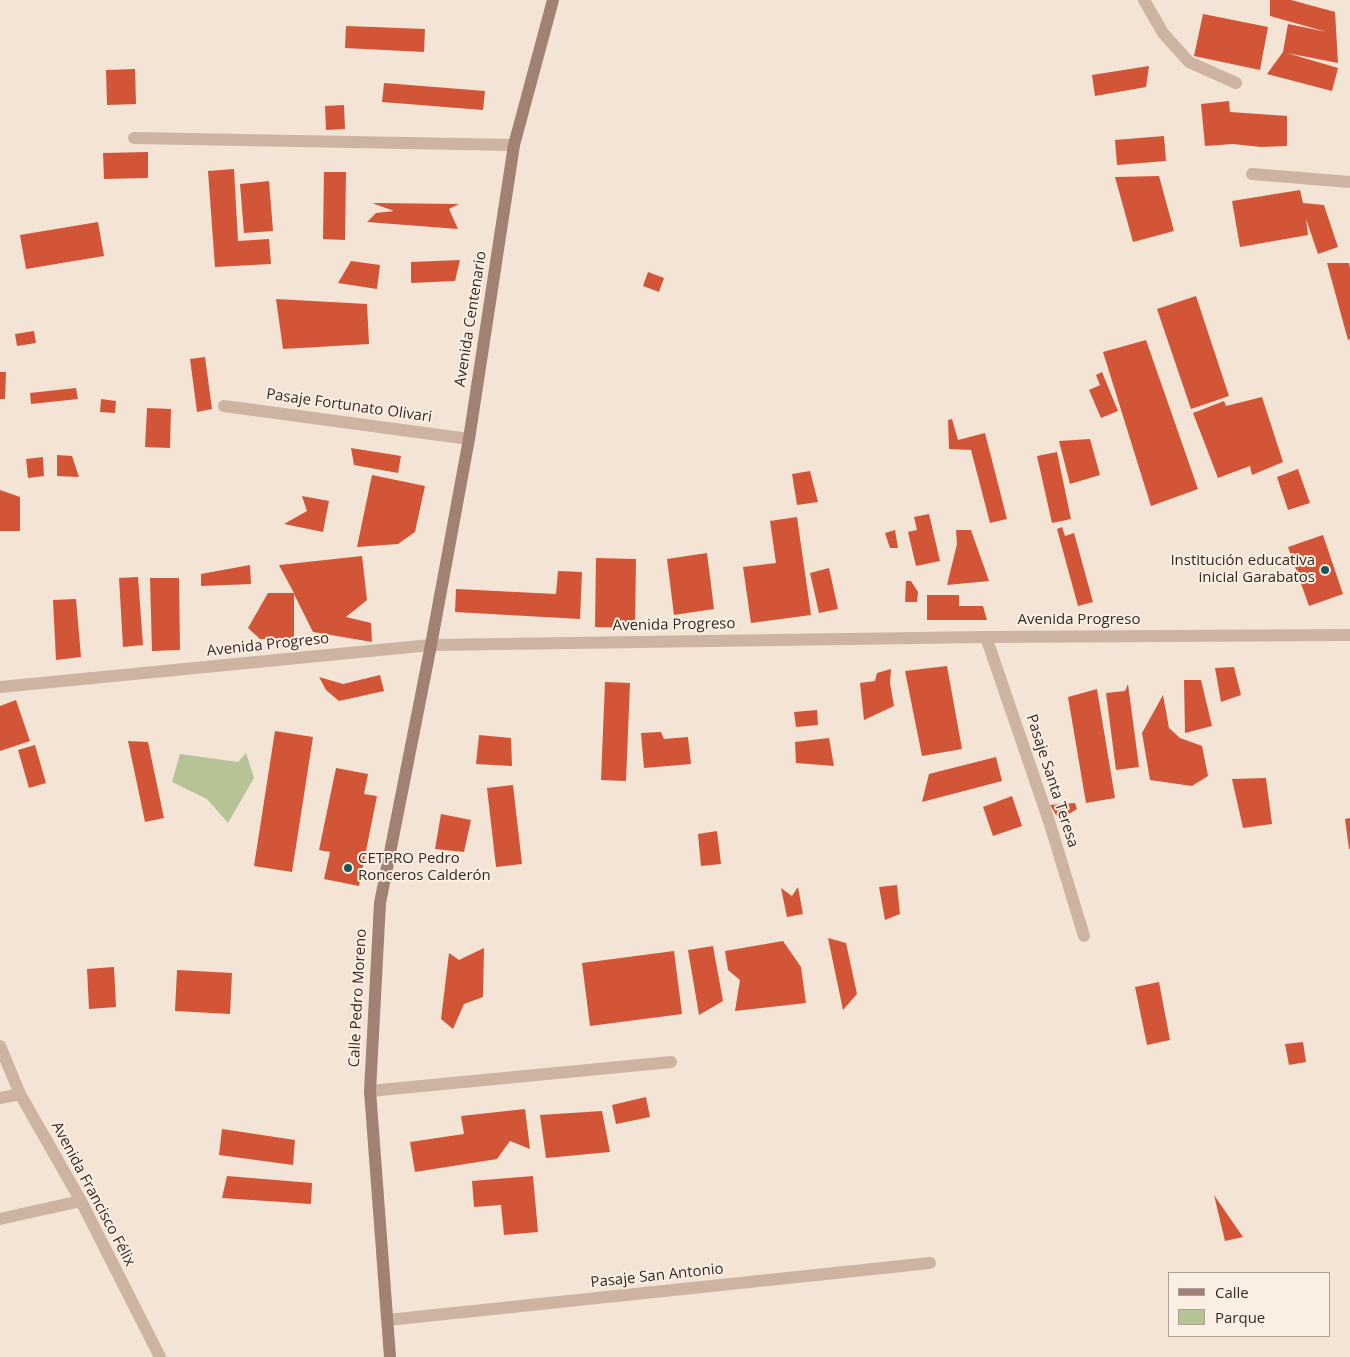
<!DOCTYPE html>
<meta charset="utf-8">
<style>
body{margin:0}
#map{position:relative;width:1350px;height:1357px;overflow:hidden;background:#f3e4d6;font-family:"Open Sans",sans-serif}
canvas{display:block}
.legend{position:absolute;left:1168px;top:1272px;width:162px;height:65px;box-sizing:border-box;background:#fbefe3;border:1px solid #aca097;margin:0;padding:6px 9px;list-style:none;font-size:15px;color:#362925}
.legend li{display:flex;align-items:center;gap:10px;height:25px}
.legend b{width:25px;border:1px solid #aca097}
</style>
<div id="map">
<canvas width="1350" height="1357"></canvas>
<ul class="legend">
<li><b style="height:6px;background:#a08173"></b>Calle</li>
<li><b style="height:14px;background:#b6c395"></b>Parque</li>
</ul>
</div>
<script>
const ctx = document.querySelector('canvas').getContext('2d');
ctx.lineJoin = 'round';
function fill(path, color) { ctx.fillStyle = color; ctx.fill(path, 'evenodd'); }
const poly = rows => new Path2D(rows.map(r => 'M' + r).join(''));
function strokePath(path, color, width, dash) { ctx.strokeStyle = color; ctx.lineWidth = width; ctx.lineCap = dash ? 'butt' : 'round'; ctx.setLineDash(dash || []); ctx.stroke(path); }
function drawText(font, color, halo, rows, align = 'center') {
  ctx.font = font + ' "Open Sans",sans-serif'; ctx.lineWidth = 4; ctx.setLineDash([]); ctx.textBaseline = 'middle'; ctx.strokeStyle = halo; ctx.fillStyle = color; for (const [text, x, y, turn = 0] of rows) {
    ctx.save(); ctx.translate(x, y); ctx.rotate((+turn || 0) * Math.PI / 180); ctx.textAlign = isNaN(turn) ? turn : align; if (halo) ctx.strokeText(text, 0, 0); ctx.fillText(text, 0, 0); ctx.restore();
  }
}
const green = poly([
 [246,753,254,778,228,823,207,799,172,782,180,754,238,762]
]);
const building = poly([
 [1270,0,1291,0,1335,12,1338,63,1287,53,1338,68,1332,91,1267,74,1283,52,1288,24,1327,32,1270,16],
 [1203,14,1268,27,1260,70,1194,56],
 [346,26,425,29,424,52,345,48],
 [1149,66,1146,87,1095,96,1092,75],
 [135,69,136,104,107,105,106,70],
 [384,83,485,91,483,110,382,102],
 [1229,101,1230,112,1287,116,1287,146,1261,147,1233,144,1205,146,1201,104],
 [344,105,345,129,326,130,325,106],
 [1164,136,1166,161,1117,165,1115,140],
 [148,152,148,178,104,179,103,153],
 [234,169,238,241,269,239,271,264,215,267,208,171],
 [324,172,346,172,345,240,323,239],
 [1159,176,1174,231,1133,242,1115,177],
 [269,181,273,231,244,233,240,184],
 [1300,190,1303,203,1324,205,1338,247,1318,254,1306,219,1308,235,1240,247,1232,201],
 [372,203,459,204,449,209,458,229,367,222,376,213,394,211],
 [98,222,104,256,26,269,20,235],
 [460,260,455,281,411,283,411,262],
 [351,261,380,265,377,289,338,283],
 [1327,263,1349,263,1350,268,1350,339,1348,340],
 [648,272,664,278,659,292,643,286],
 [1196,296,1229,396,1191,409,1157,309],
 [276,299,367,304,369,344,283,349],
 [34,331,36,343,17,346,15,334],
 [1146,340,1198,489,1151,506,1103,352],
 [205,357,212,409,197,412,190,359],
 [0,372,6,372,5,399,0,399],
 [1102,372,1118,411,1101,418,1089,390,1100,385,1096,375],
 [76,388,78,399,31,404,30,393],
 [1262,397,1283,462,1252,475,1250,466,1218,478,1193,413,1224,401,1226,406],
 [101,399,116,401,115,413,100,412],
 [147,408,171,409,170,448,145,447],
 [952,419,958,440,985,433,1007,519,990,523,971,450,949,449,948,420],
 [1090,439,1100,475,1070,484,1059,441],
 [351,448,401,456,398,473,354,465],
 [1057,452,1071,519,1052,523,1037,456],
 [57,455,72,456,79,477,57,476],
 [43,457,44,476,28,478,26,459],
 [1298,469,1310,503,1288,510,1277,477],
 [810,471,818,502,797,505,792,474],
 [372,475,425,486,415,532,398,544,357,547],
 [0,490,20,497,20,531,0,531],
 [302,496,329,501,323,532,284,524,307,511],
 [929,514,940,561,916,566,908,532,917,530,914,517],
 [797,517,811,615,751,623,743,567,776,563,770,521],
 [1062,527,1065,536,1074,533,1093,602,1078,606,1057,529],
 [895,530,898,548,890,548,885,533],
 [956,530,971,530,989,581,947,585,957,544],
 [1323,535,1343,594,1309,606,1288,547],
 [707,553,714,609,674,615,667,559],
 [362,556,367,600,346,617,371,623,372,642,313,632,294,594,294,639,260,639,248,628,268,593,294,593,279,565],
 [596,558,636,559,635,628,595,627],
 [250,565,251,584,201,586,201,574],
 [829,568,838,609,819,613,810,573],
 [558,571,582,572,580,619,455,612,456,589,556,594],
 [138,577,143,645,123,647,119,578],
 [150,578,179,578,180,650,152,651],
 [906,581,911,581,918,592,917,602,905,602],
 [927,595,959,595,959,606,983,606,987,620,927,620],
 [76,599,81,657,56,660,53,600],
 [947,666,962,749,922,756,905,671],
 [1234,667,1241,695,1221,702,1215,668],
 [891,669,890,683,894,706,864,720,860,683,875,681,877,673],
 [380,675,384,691,339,701,326,690,319,677,343,684],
 [1184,680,1201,680,1212,726,1185,733],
 [605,682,630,683,626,781,601,780],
 [1128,684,1139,767,1116,770,1106,693,1125,691],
 [1097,689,1115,798,1086,803,1068,697],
 [1163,695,1169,728,1180,738,1202,746,1208,776,1192,786,1150,780,1142,733],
 [16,700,30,741,0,751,0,706],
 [817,710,818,725,796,727,794,712],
 [275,731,313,737,292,872,254,866],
 [661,732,664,739,688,737,691,764,644,768,641,733],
 [479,735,511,738,512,766,476,764],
 [829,738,834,766,796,763,795,742],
 [128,741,148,742,164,818,145,822],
 [35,745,46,783,29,788,18,750],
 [996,757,1002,781,922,802,929,774],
 [336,768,368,774,364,794,377,796,359,886,324,879,330,852,319,850],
 [1266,778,1272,824,1243,828,1232,779],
 [513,785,522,864,496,867,487,788],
 [1012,796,1022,826,993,836,983,807],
 [1075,803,1077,809,1059,820,1050,805],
 [441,814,471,820,464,852,435,849],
 [1350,818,1350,849,1349,849,1345,819],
 [717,831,721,864,701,866,698,834],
 [897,885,900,914,885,920,879,887],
 [798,887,803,914,787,917,781,888,792,896],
 [828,938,846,943,857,994,843,1010],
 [783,941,801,967,806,1003,735,1011,740,980,728,970,725,951],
 [713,946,723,1001,699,1015,688,950],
 [484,948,483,997,464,1004,453,1029,441,1019,449,953,459,960],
 [674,951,682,1014,590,1026,582,963],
 [114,967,116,1007,89,1009,87,969],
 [177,970,232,973,230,1014,175,1011],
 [1159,982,1170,1040,1147,1045,1135,987],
 [1303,1042,1306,1062,1289,1065,1285,1044],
 [646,1097,650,1117,616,1124,612,1105],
 [525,1109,530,1149,510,1141,497,1159,415,1172,410,1142,464,1134,461,1116],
 [602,1111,610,1152,546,1158,540,1115],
 [222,1129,295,1140,293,1165,219,1155],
 [227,1176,312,1183,311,1204,222,1198],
 [533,1176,538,1232,504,1235,501,1205,474,1207,472,1181],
 [1214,1195,1243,1237,1225,1241]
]);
const lane = poly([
 [986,637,1049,821,1084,936],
 [370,1091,671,1062],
 [0,1219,81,1201],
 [388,1320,930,1263]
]);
const street = poly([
 [1144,0,1163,33,1189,62,1236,83],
 [134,138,514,145],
 [1252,174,1350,182],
 [224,406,469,439],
 [0,687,431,645,986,637,1350,635],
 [0,1046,20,1094,81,1201,160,1357],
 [0,1098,20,1094]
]);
const secondary = poly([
 [390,1357,370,1091,380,903,431,645,469,439,514,145,553,0]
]);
const markers = [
 [1325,570,5,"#17595b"],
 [348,868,5,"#17595b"]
];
const streetNames = [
 ["Avenida Centenario",471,319,-81],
 ["Pasaje Fortunato Olivari",349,406,8],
 ["Avenida Progreso",1079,620],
 ["Avenida Progreso",674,625,-1],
 ["Avenida Progreso",268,645,-6],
 ["Pasaje Santa Teresa",1052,781,72],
 ["Calle Pedro Moreno",358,998,-87],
 ["Avenida Francisco Félix",93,1194,62],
 ["Pasaje San Antonio",657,1276,-6]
];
const poiNames = [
 ["Institución educativa",1315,561],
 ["inicial Garabatos",1315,578],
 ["CETPRO Pedro",358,859,"left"],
 ["Ronceros Calderón",358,876,"left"]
];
fill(green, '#b6c395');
fill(building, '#d15536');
strokePath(lane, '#ccb3a2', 12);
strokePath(street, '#ccb3a2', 12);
strokePath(secondary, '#a08173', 12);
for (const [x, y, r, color] of markers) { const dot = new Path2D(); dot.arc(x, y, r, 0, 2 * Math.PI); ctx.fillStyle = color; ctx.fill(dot); strokePath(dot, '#fbefe3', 2); }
drawText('15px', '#362925', '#fbefe3', streetNames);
drawText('15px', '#362925', '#fbefe3', poiNames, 'right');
</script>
